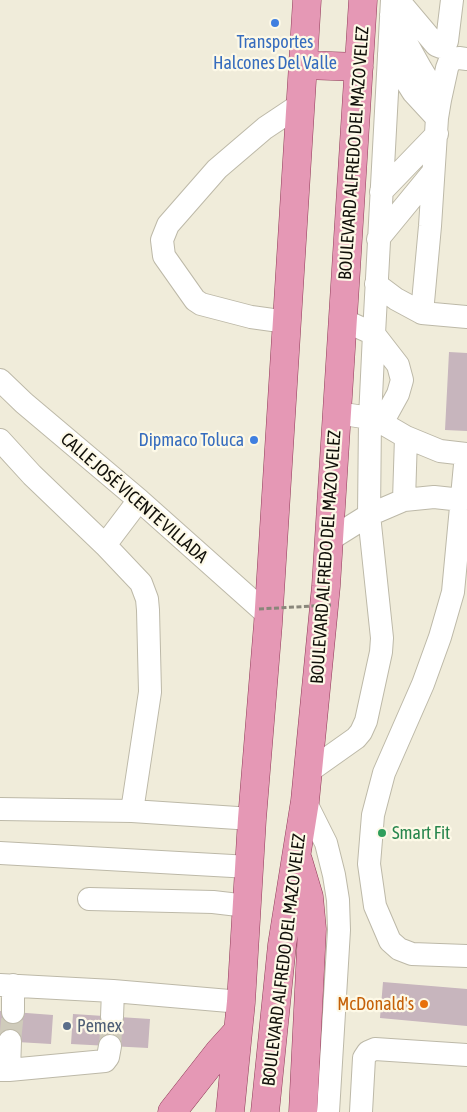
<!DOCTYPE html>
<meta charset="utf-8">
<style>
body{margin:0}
canvas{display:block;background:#f0ecda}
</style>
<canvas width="467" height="1112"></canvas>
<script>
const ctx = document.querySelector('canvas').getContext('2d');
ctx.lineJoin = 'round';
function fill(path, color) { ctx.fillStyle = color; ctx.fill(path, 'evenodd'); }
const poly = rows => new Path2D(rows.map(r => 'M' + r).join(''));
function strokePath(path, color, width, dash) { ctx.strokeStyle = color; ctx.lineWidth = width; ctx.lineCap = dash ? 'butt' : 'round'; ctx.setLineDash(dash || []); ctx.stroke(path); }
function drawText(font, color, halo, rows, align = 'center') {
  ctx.font = font + ' "Asap Condensed",sans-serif'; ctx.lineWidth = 4.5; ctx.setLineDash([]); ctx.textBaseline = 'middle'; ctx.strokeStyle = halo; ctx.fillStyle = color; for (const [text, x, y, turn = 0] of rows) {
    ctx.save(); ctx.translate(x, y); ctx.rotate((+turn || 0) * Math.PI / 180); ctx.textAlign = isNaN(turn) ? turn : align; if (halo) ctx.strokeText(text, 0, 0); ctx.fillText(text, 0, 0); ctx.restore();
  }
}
const building = poly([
 [449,352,467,353,467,431,445,430],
 [383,982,467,989,467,1026,380,1018],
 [0,1011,53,1015,51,1044,0,1041],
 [73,1014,150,1019,148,1048,71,1044]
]);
const minorTunnel = poly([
 [10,1041,13,1012],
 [110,1046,112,1017]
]);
const minor = poly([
 [398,0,436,45,441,47,445,45,447,41,452,0],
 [391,15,421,69,440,100],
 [389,54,413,92,437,118],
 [381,192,437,134],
 [378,239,433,172],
 [376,284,396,299,422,313,467,317],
 [422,313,430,226,437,118,440,100,447,68,450,60,459,58,467,59],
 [343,320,374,334,398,365,402,380,398,394,382,423],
 [287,322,251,317,201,304,195,300,164,256,162,240,168,225,217,169,265,128,301,104],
 [0,380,24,403,139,500,268,615],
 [337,413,370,418,382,423,406,437,440,451,466,454],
 [0,440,32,475,105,545,141,583,147,599,148,610,150,692,132,811],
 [467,454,466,454,453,592,440,637,423,684,384,773,373,815,369,864,375,906,390,941,399,949,412,954,467,956],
 [404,500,406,437],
 [329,540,369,515,370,418,374,334,392,0],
 [105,545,139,500],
 [308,772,356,738,361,732,366,721,381,652,382,638,369,515,404,500,434,497,462,500],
 [305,801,326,843,334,875,338,900,339,930,328,1112],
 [0,809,132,811,252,819],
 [0,853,250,867],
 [89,899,213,902,247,906],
 [0,985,113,991,241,1002],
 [13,1012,13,985],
 [112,1017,113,991],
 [0,1070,9,1070,105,1061,108,1057,110,1046],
 [9,1070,10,1041],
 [361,1112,364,1058,368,1052,375,1049,467,1055]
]);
const major = poly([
 [304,65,359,67],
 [298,860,309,897,312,929,303,1112],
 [172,1112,219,1052,238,1031],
 [230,1112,241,1002,252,819,268,624,307,0],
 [265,1112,282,945,305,801,326,586,363,0]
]);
const pathBridge = poly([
 [259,609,331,605]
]);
const markers = [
 [275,23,5,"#3f7fe0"],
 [254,440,5,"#3f7fe0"],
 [382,833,5,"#2e9e5b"],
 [424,1004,5,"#e8710a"],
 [67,1026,5,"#5c6f8a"]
];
const shopNames = [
 ["Transportes",275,42],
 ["Halcones Del Valle",275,63],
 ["Dipmaco Toluca",244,440,"right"]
];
const streetNames = [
 ["BOULEVARD ALFREDO DEL MAZO VELEZ",354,153,-86],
 ["CALLE JOSÉ VICENTE VILLADA",134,498,41],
 ["BOULEVARD ALFREDO DEL MAZO VELEZ",326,557,-86],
 ["BOULEVARD ALFREDO DEL MAZO VELEZ",284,960,-83]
];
const leisureNames = [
 ["Smart Fit",392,833]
];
const foodNames = [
 ["McDonald's",414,1004]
];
const serviceNames = [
 ["Pemex",77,1026]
];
fill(building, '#c7b5bd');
strokePath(minorTunnel, '#cfcbbb', 22, [22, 11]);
strokePath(minor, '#bdb9a8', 24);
strokePath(major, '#903c59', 29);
strokePath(minor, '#fff', 22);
strokePath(major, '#e598b5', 28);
strokePath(pathBridge, '#89867a', 3, [5, 2.5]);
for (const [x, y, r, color] of markers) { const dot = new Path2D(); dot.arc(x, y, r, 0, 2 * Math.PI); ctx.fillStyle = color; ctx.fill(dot); strokePath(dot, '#fdf9e7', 2); }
drawText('18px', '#366cbe', '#fdf9e7', shopNames);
drawText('18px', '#11100a', '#fdf9e7', streetNames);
drawText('18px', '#27864d', '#fdf9e7', leisureNames, 'left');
drawText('18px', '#c56008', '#fdf9e7', foodNames, 'right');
drawText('18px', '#4e5e75', '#fdf9e7', serviceNames, 'left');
</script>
